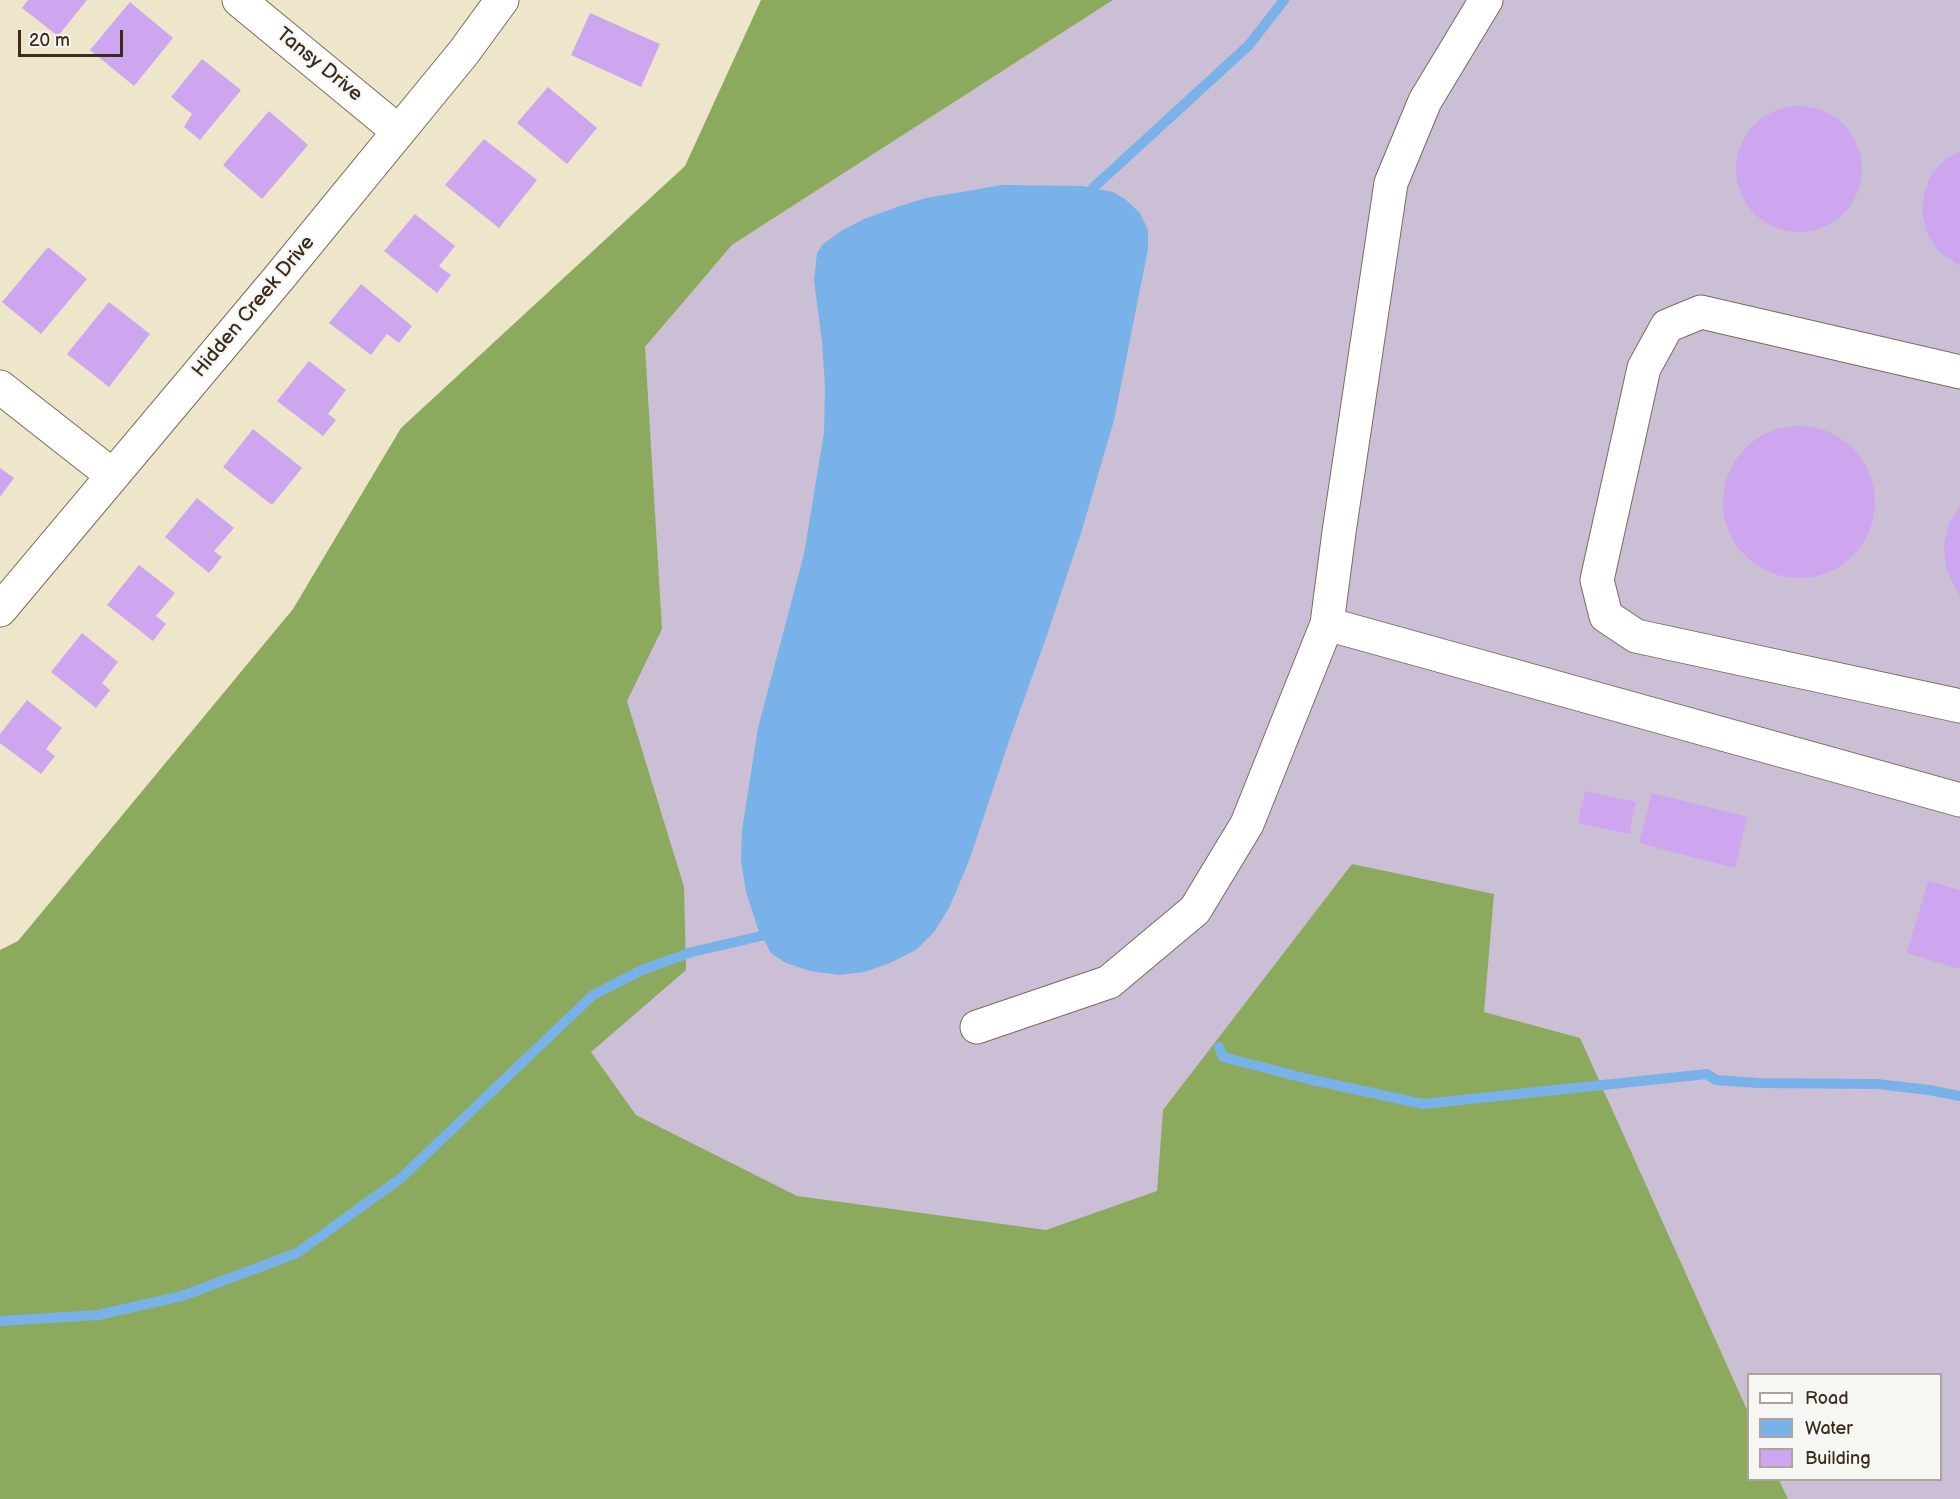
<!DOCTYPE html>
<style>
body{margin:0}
#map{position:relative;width:1960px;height:1499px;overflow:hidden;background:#ede6cb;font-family:"Balsamiq Sans",sans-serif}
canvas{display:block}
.legend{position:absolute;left:1747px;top:1373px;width:195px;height:108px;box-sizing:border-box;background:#f6f6f2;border:2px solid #aba49d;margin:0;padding:8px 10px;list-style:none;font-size:18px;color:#3b2a1e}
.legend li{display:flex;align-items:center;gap:12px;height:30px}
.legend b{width:30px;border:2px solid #aba49d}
.scale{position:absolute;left:18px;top:30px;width:105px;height:27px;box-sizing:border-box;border:3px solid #3b2a1e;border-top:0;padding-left:8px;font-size:18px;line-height:21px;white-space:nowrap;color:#3b2a1e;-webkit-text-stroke:4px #f6f6f2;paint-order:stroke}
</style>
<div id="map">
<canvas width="1960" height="1499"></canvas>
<ul class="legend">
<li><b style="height:8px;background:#fff"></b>Road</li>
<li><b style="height:16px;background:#78b2e9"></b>Water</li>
<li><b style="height:16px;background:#cda6ef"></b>Building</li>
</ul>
<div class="scale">20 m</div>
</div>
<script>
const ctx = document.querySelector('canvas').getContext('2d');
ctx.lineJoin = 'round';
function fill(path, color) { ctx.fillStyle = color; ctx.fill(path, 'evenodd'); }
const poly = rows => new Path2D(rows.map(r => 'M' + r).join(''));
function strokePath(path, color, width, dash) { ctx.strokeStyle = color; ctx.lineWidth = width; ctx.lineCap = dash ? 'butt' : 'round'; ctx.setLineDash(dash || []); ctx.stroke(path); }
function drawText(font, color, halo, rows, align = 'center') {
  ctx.font = font + ' "Balsamiq Sans",sans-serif'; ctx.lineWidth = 4.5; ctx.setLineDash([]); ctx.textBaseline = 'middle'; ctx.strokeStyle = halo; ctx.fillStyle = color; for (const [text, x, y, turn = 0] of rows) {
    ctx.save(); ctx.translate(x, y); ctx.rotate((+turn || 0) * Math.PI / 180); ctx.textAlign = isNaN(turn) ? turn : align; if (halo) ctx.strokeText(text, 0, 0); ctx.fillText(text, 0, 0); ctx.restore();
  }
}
const industrial = poly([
 [1113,0,1960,0,1960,1499,0,1499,0,1072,30,1066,732,245],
 [1748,1374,1940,1374,1940,1480,1748,1480]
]);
const forest = poly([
 [761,0,1113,0,732,245,645,347,662,629,627,701,684,887,686,970,591,1052,636,1115,797,1196,1046,1230,1157,1191,1163,1110,1352,864,1494,894,1484,1012,1580,1038,1748,1412,1748,1480,1779,1480,1788,1499,0,1499,0,950,18,941,293,609,401,428,685,166]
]);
const water = poly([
 [1002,185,1082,186,1113,192,1125,199,1140,213,1148,230,1148,249,1114,420,1082,530,1046,638,1009,741,969,861,949,908,934,932,916,950,890,963,864,972,839,975,810,971,786,963,771,953,758,929,746,892,741,861,742,830,758,728,804,554,824,433,825,385,822,342,814,280,817,253,823,244,841,231,864,219,897,207,926,198]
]);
const stream = poly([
 [1087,201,1093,188,1249,45,1284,0],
 [1219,1047,1223,1057,1308,1079,1423,1104,1707,1074,1716,1080,1758,1083,1877,1084,1929,1090,1960,1096],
 [0,1321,98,1315,182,1296,297,1253,401,1178,593,995,642,970,692,952,761,936,772,929]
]);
const building = poly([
 [28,0,87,0,58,36,22,8],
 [130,2,173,38,134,86,90,50],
 [590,13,660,44,641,87,571,55],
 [202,59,241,90,200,140,184,127,192,114,171,97],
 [548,87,597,128,567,164,517,123],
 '1736 169a63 63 0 1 1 126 0a63 63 0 1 1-126 0Z',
 [269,111,308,145,262,199,223,165],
 [484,139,537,180,499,228,445,185],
 [1960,151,1960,266,1938,251,1927,233,1922,212,1924,192,1932,173,1946,159],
 [415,214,455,246,439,266,451,275,437,293,384,251],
 [48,247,87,279,41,334,2,302],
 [361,284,412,326,399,343,387,334,371,355,329,323],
 [109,302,150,334,109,387,67,354],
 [309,361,346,390,328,414,336,420,323,436,277,401],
 '1723 502a76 76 0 1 1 152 0a76 76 0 1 1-152 0Z',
 [253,429,302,468,272,505,223,467],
 [0,468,14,478,0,497],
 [197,498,234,528,214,551,222,557,209,573,165,537],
 [1960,505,1960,595,1955,589,1946,568,1944,545,1949,523],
 [139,565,175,593,156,616,166,624,153,641,107,605],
 [82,633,118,662,102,683,110,690,96,708,51,672],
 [27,700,62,728,46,749,55,756,41,774,0,743,0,734],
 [1585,791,1636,802,1629,834,1578,823],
 [1652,793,1747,817,1735,868,1639,843],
 [1928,881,1960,890,1960,969,1907,953]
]);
const minor = poly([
 [239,0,398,131],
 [1486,0,1425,101,1391,183,1339,532,1327,624,1960,800],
 [1960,372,1701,312,1667,326,1644,368,1597,580,1606,616,1636,636,1960,706],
 [0,387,112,475],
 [0,610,278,279,464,52,502,0],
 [977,1027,1109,982,1195,910,1247,824,1327,624]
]);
const streetNames = [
 ["Tansy Drive",319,65,39],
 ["Hidden Creek Drive",254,307,-50]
];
fill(industrial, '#cbbfd5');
fill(forest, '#8caa5d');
fill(water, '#78b2e9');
strokePath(stream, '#78b2e9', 10);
fill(building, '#cda6ef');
strokePath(minor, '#796c5b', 35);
strokePath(minor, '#fff', 33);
drawText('20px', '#3b2a1e', '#f6f6f2', streetNames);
</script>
